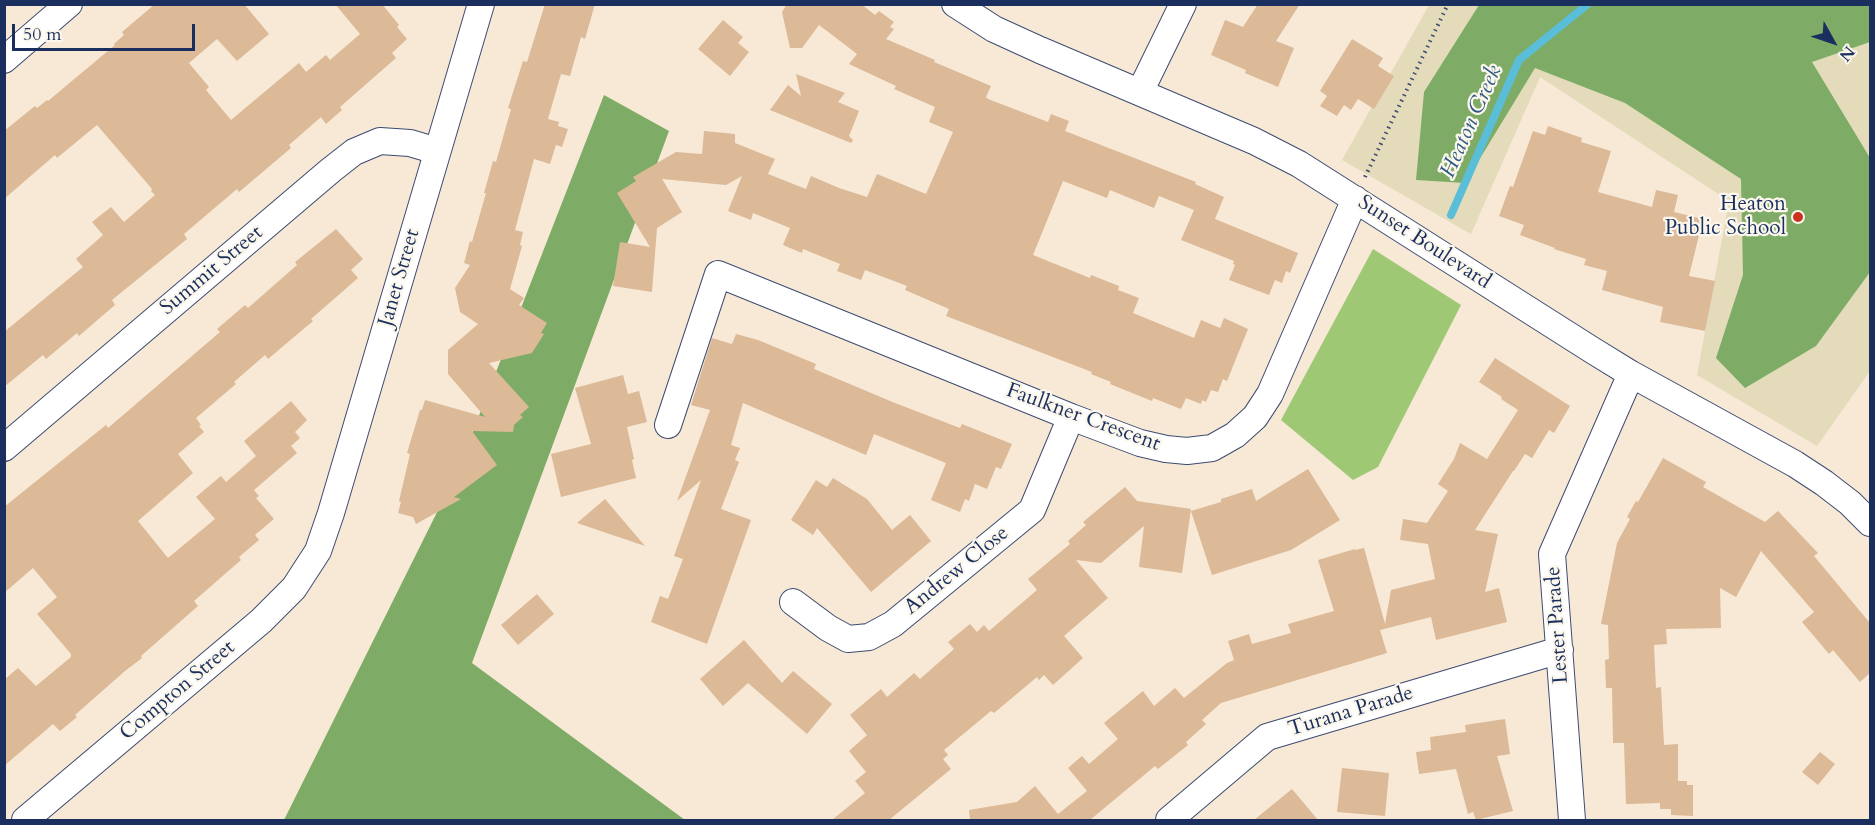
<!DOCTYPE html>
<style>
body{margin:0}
#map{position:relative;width:1875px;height:825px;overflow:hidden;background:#f7e9d6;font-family:Cardo,serif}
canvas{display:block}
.frame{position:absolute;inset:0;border:6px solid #1b2f5e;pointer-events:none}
.north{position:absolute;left:1803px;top:12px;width:60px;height:60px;-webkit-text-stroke:4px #fbf7ec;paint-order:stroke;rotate:130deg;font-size:16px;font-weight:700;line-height:24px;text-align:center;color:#1b2f5e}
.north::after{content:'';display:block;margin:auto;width:21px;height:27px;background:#1b2f5e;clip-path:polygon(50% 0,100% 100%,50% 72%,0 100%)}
.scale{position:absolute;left:12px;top:24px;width:183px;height:27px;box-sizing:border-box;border:3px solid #1b2f5e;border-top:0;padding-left:8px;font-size:18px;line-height:21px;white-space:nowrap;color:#1b2f5e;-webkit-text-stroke:4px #fbf7ec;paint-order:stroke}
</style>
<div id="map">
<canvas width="1875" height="825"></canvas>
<div class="frame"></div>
<div class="north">N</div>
<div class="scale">50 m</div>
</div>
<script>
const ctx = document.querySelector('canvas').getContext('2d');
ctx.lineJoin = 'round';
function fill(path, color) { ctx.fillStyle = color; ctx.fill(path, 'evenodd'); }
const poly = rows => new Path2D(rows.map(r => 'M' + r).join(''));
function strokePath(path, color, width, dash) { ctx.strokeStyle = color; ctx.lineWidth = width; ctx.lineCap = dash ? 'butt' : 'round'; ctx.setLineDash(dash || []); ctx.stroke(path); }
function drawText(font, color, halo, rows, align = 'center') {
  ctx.font = font + ' Cardo,serif'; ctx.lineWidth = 4.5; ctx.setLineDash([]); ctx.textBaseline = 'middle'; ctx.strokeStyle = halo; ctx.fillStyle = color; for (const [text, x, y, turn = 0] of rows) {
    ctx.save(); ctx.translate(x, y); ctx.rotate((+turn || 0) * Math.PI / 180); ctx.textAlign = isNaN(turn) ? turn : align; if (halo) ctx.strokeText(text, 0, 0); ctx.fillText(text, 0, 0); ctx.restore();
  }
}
const built = poly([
 [1429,5,1870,5,1870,371,1817,446,1697,375,1729,201,1540,77,1471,234,1342,160]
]);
const green = poly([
 [1373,249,1461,305,1378,467,1353,480,1281,420]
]);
const forest = poly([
 [1479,5,1870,5,1870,42,1812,62,1870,158,1870,272,1816,346,1745,388,1716,358,1743,275,1741,179,1625,103,1535,68,1465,183,1416,180,1424,92],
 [604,95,669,131,472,663,685,820,284,820,457,472]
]);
const stream = poly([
 [1451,215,1519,60,1588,4]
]);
const building = poly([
 [155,4,244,4,269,34,237,61,217,39,189,63,209,87,206,90,231,120,299,63,306,72,326,55,330,60,360,34,335,4,382,4,399,25,397,27,407,39,392,53,396,58,340,107,342,110,326,124,321,117,289,145,291,148,239,192,237,189,184,234,187,239,112,300,115,305,94,323,79,336,77,333,46,359,43,355,4,387,4,332,83,267,76,259,103,235,92,222,111,207,124,222,155,195,151,191,152,189,97,125,57,158,55,155,4,199,4,131,35,106,37,108,47,100,48,101,115,45,114,44,124,35,122,32],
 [545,4,595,4,585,39,581,37,570,76,561,74,548,119,559,122,558,126,568,129,562,147,556,145,550,164,534,159,515,230,523,232,520,245,522,246,510,289,524,298,519,305,547,323,541,333,544,334,532,353,489,363,529,407,520,415,523,417,514,425,513,432,472,431,497,465,454,497,461,499,416,524,413,517,398,513,401,502,399,501,410,454,407,453,420,410,422,410,425,400,485,417,448,374,448,350,478,324,460,312,455,288,470,265,464,263,470,241,472,242,486,193,484,193,493,161,496,162,511,109,508,108,523,61,527,62],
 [787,4,861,4,875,15,879,11,894,22,890,27,894,29,886,39,935,60,934,62,991,86,986,97,988,99,1048,122,1051,114,1069,121,1065,131,1196,182,1195,184,1224,197,1215,219,1298,253,1290,273,1286,271,1282,283,1275,280,1269,295,1229,280,1235,265,1233,264,1234,261,1181,240,1194,210,1159,196,1154,208,1110,190,1107,198,1063,181,1033,255,1090,278,1091,275,1119,286,1118,290,1139,298,1133,313,1194,338,1201,320,1220,328,1224,318,1248,329,1227,381,1223,379,1218,392,1211,390,1206,402,1202,400,1201,404,1186,398,1181,409,1153,398,1152,401,1110,384,1111,382,1091,374,1092,372,946,316,949,309,905,290,907,286,865,270,861,280,837,271,840,264,803,249,802,253,783,245,790,228,753,213,751,220,728,211,742,176,726,185,662,179,682,212,657,228,652,292,613,286,620,242,650,247,617,193,636,181,633,177,676,152,702,154,704,131,735,134,735,143,775,159,768,174,806,189,811,176,839,188,867,197,877,174,926,194,953,132,929,122,935,107,894,89,896,86,849,64,857,54,819,25,802,48,790,48,782,12],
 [1258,4,1300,4,1276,41,1294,48,1278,87,1245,73,1246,70,1211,55,1225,20,1243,27],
 [723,20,743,37,738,43,749,52,730,76,698,49],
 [1352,39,1383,58,1378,66,1394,76,1374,109,1358,99,1351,110,1344,105,1337,116,1320,106,1327,96,1320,91],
 [796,74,845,93,838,102,859,111,849,136,853,140,851,143,770,110,788,85,801,96],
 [1548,126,1582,138,1581,142,1611,151,1598,192,1652,207,1656,190,1678,195,1674,212,1703,219,1689,276,1715,281,1705,331,1660,322,1663,307,1602,290,1607,271,1584,265,1586,259,1554,249,1555,248,1520,235,1524,225,1499,216,1510,186,1513,187,1533,131,1545,135],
 [336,229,363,259,351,270,358,278,311,319,313,321,268,359,265,355,234,382,236,384,196,418,201,425,199,426,204,432,178,454,193,473,138,521,168,558,215,519,196,497,221,476,226,482,256,456,244,441,291,401,307,420,295,432,300,438,291,446,297,453,254,490,259,496,256,498,274,519,255,535,259,540,239,557,241,560,194,601,198,606,141,656,142,658,125,671,75,715,77,717,60,731,53,724,4,766,4,680,18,668,36,686,71,657,71,654,37,614,57,597,33,568,4,593,4,507,106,425,108,428,220,332,217,329,245,305,248,308,297,265,295,262],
 [736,334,758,340,816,364,814,369,895,403,960,428,962,424,1012,444,1001,469,996,467,987,489,975,484,969,501,965,499,960,512,931,500,946,463,874,434,866,455,743,403,731,445,740,448,735,460,739,462,721,509,751,520,707,644,651,622,660,596,668,599,683,559,674,556,701,480,677,501,710,410,691,405,712,338,732,344],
 [1495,358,1570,406,1554,433,1549,430,1532,458,1525,454,1514,471,1513,471,1475,530,1498,534,1485,592,1499,588,1507,622,1436,640,1431,617,1380,630,1387,653,1221,703,1202,720,1206,724,1186,742,1188,745,1158,769,1155,766,1090,820,970,820,969,810,1017,802,1035,786,1058,814,1087,791,1068,768,1082,756,1089,764,1118,739,1104,723,1143,691,1154,706,1175,688,1184,698,1227,663,1234,660,1228,641,1249,634,1252,644,1291,633,1288,624,1334,611,1318,560,1355,549,1355,550,1364,548,1385,624,1391,590,1435,579,1428,544,1400,540,1403,519,1427,523,1448,491,1438,484,1454,459,1460,443,1487,459,1518,410,1501,399,1502,397,1479,382],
 [623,375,628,394,639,391,647,422,627,427,634,459,632,460,636,478,561,497,551,454,591,444,575,388],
 [1663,458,1706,482,1703,487,1765,522,1778,511,1818,553,1814,556,1870,623,1870,673,1860,682,1833,650,1829,654,1802,622,1814,612,1761,551,1736,597,1720,588,1721,628,1666,629,1667,644,1654,645,1656,688,1661,687,1664,745,1678,744,1678,781,1687,781,1687,785,1693,785,1693,816,1671,815,1671,809,1660,809,1660,803,1626,804,1624,743,1613,743,1612,688,1606,688,1605,660,1609,659,1608,625,1601,624,1617,543,1630,519,1627,517,1636,501,1638,502],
 [1308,469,1340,520,1291,550,1212,575,1191,511,1221,502,1221,499,1252,489,1256,501],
 [833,478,867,499,892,530,910,515,931,541,871,592,817,528,813,535,791,520,816,480,827,487],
 [1125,487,1137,501,1191,509,1182,573,1139,567,1144,526,1101,563,1076,560,1108,598,1064,636,1083,658,1053,685,1044,675,1039,680,1037,677,994,713,991,711,944,750,948,755,943,759,951,769,889,820,832,820,865,793,855,781,866,772,849,751,867,735,850,715,881,689,887,697,914,673,920,679,954,649,948,642,970,624,977,632,984,625,989,631,1037,590,1028,579,1070,544,1068,541,1086,525,1083,522],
 [605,499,645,546,577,523],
 [537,594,554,614,518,645,501,625],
 [744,640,782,683,793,671,832,704,807,734,748,683,723,706,700,679],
 [1505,719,1510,754,1497,756,1513,811,1476,820,1473,812,1468,814,1456,769,1419,774,1416,752,1431,750,1430,737,1466,732,1465,725],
 [1820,752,1835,764,1818,785,1802,772],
 [1342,768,1389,773,1385,816,1337,812],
 [1292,789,1318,820,1254,820]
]);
const path = poly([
 [1365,177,1448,4]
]);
const minor = poly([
 [955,4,994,29,1040,50,1254,141,1299,164,1592,350,1631,374,1795,464,1824,483,1850,503,1870,523],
 [4,60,69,4],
 [1140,92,1183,4],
 [668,425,718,274,1071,417,1140,443,1166,449,1187,451,1212,448,1235,435,1255,417,1270,394,1355,199],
 [4,448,331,170,354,152,380,141,410,143,437,151],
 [793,602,828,628,848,639,869,637,893,624,1032,510,1071,417],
 [25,820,261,621,294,588,318,551,331,513,481,4],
 [1169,820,1267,737,1560,650],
 [1572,820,1552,554,1631,374]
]);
const markers = [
 [1798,217,6,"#c8321e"]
];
const poiNames = [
 ["Heaton",1786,205],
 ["Public School",1786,229]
];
const streetNames = [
 ["Sunset Boulevard",1424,243,33],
 ["Summit Street",212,271,-40],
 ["Janet Street",400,278,-74],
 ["Faulkner Crescent",1083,418,20],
 ["Andrew Close",957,571,-39],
 ["Lester Parade",1558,625,-94],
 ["Compton Street",178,691,-40],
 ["Turana Parade",1351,712,-17]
];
const waterNames = [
 ["Heaton Creek",1472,122,-66]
];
fill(built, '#e3dbba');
fill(green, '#9ec874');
fill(forest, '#7eac66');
strokePath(stream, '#5abed8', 8);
fill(building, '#dcb997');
strokePath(minor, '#3c4b70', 28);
strokePath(path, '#3c4b70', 4, [1.5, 4.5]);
strokePath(minor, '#fff', 26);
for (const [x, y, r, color] of markers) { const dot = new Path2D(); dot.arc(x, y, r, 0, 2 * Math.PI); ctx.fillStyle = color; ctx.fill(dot); strokePath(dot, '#fbf7ec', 2); }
drawText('21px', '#1b2f5e', '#fbf7ec', poiNames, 'right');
drawText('21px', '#1b2f5e', '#fbf7ec', streetNames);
drawText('italic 22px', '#2e5a83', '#fbf7ec', waterNames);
</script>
